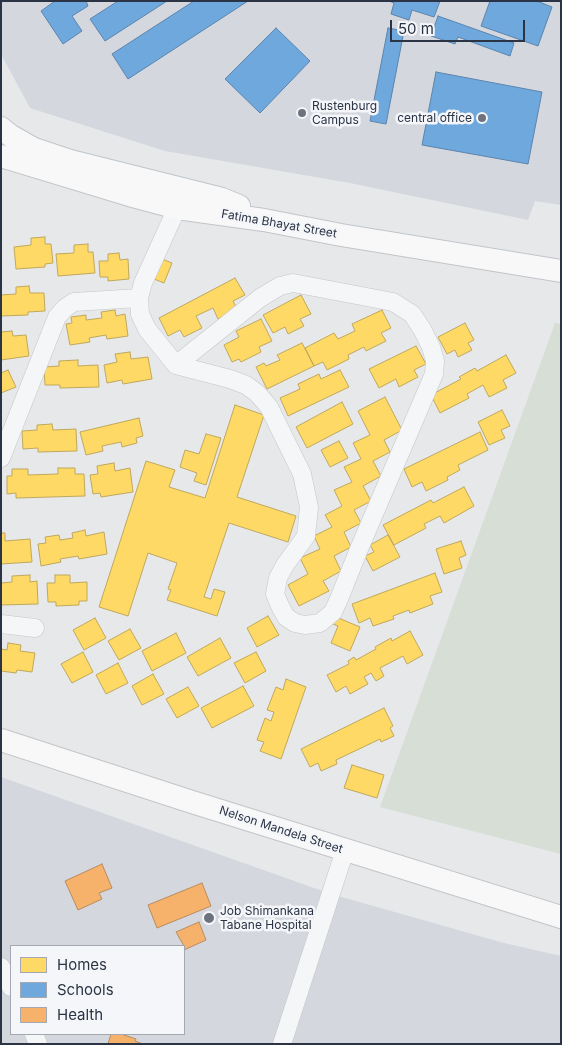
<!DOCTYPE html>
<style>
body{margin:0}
#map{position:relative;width:562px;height:1045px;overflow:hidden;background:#e6e8ea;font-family:Inter,sans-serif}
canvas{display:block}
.frame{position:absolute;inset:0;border:2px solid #2b3445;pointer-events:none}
.legend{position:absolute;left:10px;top:945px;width:175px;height:90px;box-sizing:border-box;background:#f4f6f9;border:1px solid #a4a8b1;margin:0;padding:6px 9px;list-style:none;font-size:15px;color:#2b3445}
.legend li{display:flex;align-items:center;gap:10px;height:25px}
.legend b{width:25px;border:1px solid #a4a8b1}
.scale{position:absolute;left:390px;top:20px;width:135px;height:22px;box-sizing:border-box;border:2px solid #2b3445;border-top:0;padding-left:6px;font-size:15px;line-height:18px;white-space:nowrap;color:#2b3445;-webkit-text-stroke:4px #f4f6f9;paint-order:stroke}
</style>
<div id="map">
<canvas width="562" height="1045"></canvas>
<div class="frame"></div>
<ul class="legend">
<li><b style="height:14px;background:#ffd966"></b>Homes</li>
<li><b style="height:14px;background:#6fa8dc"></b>Schools</li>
<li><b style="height:14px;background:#f6b26b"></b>Health</li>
</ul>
<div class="scale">50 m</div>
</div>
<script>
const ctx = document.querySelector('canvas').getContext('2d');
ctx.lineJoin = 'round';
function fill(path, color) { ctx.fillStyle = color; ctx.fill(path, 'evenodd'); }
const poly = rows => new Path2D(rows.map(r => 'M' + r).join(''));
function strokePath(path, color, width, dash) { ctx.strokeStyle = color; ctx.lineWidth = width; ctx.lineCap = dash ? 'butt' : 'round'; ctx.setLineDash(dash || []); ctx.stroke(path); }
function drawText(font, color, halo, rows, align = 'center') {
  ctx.font = font + ' Inter,sans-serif'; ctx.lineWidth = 5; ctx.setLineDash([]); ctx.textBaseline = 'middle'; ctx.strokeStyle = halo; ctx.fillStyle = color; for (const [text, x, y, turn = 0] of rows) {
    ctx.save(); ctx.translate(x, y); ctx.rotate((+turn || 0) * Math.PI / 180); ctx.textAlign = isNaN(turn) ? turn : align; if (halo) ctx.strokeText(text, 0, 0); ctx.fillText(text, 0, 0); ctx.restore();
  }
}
const built = poly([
 [1,1,561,1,561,205,535,201,528,220,350,183,165,151,30,108,1,54],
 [1,777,331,894,504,943,561,956,561,1044,1,1044],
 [11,946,184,946,184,1034,11,1034]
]);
const green = poly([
 [555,323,561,324,561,854,380,807]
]);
const homes = poly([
 [45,237,45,244,51,244,53,263,45,264,45,267,16,269,14,247,31,245,31,238,45,237],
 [88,244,88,252,93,252,95,273,58,276,56,254,74,253,74,245,88,244],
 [119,253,120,260,128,259,129,279,108,281,108,277,100,277,99,261,108,261,108,254,119,253],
 [162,259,172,263,164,283,154,279,162,259],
 [235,278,245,295,233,301,237,309,218,319,213,308,196,316,202,328,184,337,180,330,168,336,159,318,235,278],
 [29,286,30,293,44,293,45,311,28,312,28,315,1,316,1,295,16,294,16,287,29,286],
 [301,295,311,314,300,319,304,326,288,334,285,327,273,333,263,315,301,295],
 [115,310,116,316,125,314,128,336,107,339,106,335,89,338,90,342,70,345,66,324,72,323,71,317,86,315,86,320,102,318,101,312,115,310],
 [382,310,391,328,381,333,386,341,366,351,364,347,348,355,349,359,327,370,323,362,314,366,305,348,334,333,338,339,355,331,352,324,382,310],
 [261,319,272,341,259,347,261,352,241,362,239,359,232,362,224,345,239,337,236,331,261,319],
 [465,323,474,340,468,343,472,350,458,357,455,350,447,354,438,337,465,323],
 [12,331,13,336,26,335,29,356,1,360,1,332,12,331],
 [302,343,314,366,267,389,256,367,264,363,266,366,280,360,277,355,302,343],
 [416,346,426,364,414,370,418,377,399,387,396,379,379,388,369,369,416,346],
 [130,352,131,359,148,357,152,379,123,384,122,380,107,383,104,365,117,362,115,354,130,352],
 [506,355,516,373,503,380,507,388,489,397,483,385,467,394,469,398,440,413,431,395,461,379,459,377,475,368,477,371,506,355],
 [78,360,78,366,98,365,99,387,60,388,60,385,45,385,44,367,59,366,59,361,78,360],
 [8,370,16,387,1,393,1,373,8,370],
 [340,370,349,387,288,416,280,398,300,389,298,384,319,374,321,379,340,370],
 [385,397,402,430,384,440,390,452,373,461,381,476,363,486,371,501,354,510,361,523,344,532,351,547,334,556,341,571,323,581,329,591,299,606,288,585,308,574,300,558,320,549,314,536,332,527,325,515,342,506,334,490,352,482,344,467,361,459,353,443,370,435,358,411,385,397],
 [342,402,353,424,307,448,296,427,342,402],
 [235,405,264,415,237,497,296,516,288,542,229,523,204,597,211,599,214,589,225,592,217,616,167,600,171,590,168,589,177,563,148,553,128,616,99,607,146,461,175,470,169,487,205,498,235,405],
 [502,410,510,426,501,430,505,438,489,445,478,422,502,410],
 [139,418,143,436,136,438,137,443,122,447,121,442,102,446,103,451,86,455,80,432,139,418],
 [52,424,53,430,76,429,77,451,38,452,38,448,23,449,22,431,37,430,37,425,52,424],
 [480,432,488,450,458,465,460,470,447,477,448,480,426,491,422,482,412,487,404,469,480,432],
 [206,434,221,438,206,485,194,481,197,473,180,467,185,450,199,454,206,434],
 [339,441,348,458,330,467,321,450,339,441],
 [114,463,115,471,130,468,133,492,101,497,100,493,93,494,90,475,98,474,97,466,114,463],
 [58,468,75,468,75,474,84,474,85,496,16,498,16,493,7,494,7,476,12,476,12,469,28,469,28,475,58,474,58,468],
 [464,487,474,506,444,523,440,516,424,524,426,528,394,545,383,525,431,500,433,503,464,487],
 [85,530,86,536,104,532,107,554,79,559,78,556,60,559,61,562,41,566,38,544,46,543,45,537,59,535,60,540,73,538,72,533,85,530],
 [1,533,5,533,5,541,30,539,32,562,1,564,1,533],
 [388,535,400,557,373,571,365,556,374,552,370,545,388,535],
 [461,541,466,555,459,558,462,568,444,574,436,549,461,541],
 [435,573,442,592,430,596,433,604,410,613,409,610,393,616,394,619,373,626,370,618,359,623,352,604,435,573],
 [30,575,30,582,37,581,38,604,1,605,1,583,12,582,12,576,30,575],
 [55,575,70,575,70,583,87,582,87,601,79,601,79,605,56,606,56,602,48,602,47,583,55,583,55,575],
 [268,616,279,635,257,647,247,628,268,616],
 [336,617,360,627,350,651,331,643,338,626,333,624,336,617],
 [95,618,106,638,84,650,73,630,95,618],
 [130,629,141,648,119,660,108,641,130,629],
 [410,631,423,655,407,664,403,656,380,668,384,676,376,681,371,673,364,677,368,684,350,694,346,686,336,692,327,675,349,664,348,661,354,657,356,660,376,649,375,647,391,638,392,641,410,631],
 [176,633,186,653,152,671,142,651,176,633],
 [220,638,231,658,198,676,187,657,220,638],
 [8,643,21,645,20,651,35,653,32,672,17,670,16,673,1,671,1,649,7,650,8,643],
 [83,652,93,672,72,683,61,664,83,652],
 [256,652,266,671,245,683,234,663,256,652],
 [118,663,128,683,106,694,96,675,118,663],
 [153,674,164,694,142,705,132,686,153,674],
 [286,679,306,687,281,759,260,751,264,742,257,740,265,718,271,721,274,712,267,710,276,687,283,690,286,679],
 [243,686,254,706,212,728,201,708,243,686],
 [188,687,199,706,177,718,166,699,188,687],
 [384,708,393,726,390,728,394,736,381,742,380,739,336,760,337,764,321,771,318,763,310,767,301,749,384,708],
 [352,765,384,775,377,798,344,788,352,765]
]);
const schools = poly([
 [55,1,86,1,88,6,72,16,82,31,63,44,41,11,55,1],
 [118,1,167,1,105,41,90,19,118,1],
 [194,1,248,1,128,79,112,54,194,1],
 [389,1,440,1,434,17,412,10,409,20,391,14,394,3,389,1],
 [490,1,537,1,552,7,538,46,481,26,490,1],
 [438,16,514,43,510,56,458,37,455,44,431,36,438,16],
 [276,28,310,61,260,113,225,79,276,28],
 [388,28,404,31,386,124,370,121,388,28],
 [436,72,542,92,528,164,422,145,436,72]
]);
const health = poly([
 [102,864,112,888,99,893,102,899,78,910,65,881,102,864],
 [202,883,211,906,157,928,148,905,202,883],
 [199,922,206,940,184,950,184,946,176,932,199,922],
 [111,1034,121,1034,136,1039,135,1041,143,1044,108,1044,111,1034]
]);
const minor = poly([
 [176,365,260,298,280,286,293,283,393,302,412,314,422,329,431,347,435,361,434,374,359,549,339,599,333,612,320,623,305,625,295,623,286,617,280,606,275,594,278,578,285,565,306,536,309,507,302,474,269,407,257,393,246,385,230,379,176,365,147,329,140,314,139,298,143,283,177,208],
 [1,458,57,317,65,308,74,302,139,298],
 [1,624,35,628],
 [1,967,11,987],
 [34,1034,38,1044],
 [282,1044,345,850]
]);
const major = poly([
 [1,128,11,136,34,149,70,161,222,199,239,206],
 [1,156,136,197,177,208,264,220,341,235,561,271],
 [1,740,192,802,561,917]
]);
const markers = [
 [302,113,5,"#6c737f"],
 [482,118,5,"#6c737f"],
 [209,918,6,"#6c737f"]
];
const poiNames = [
 ["Rustenburg",312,106],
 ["Campus",312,120],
 ["central office",472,118,"right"],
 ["Job Shimankana",220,911],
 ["Tabane Hospital",220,925]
];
const streetNames = [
 ["Fatima Bhayat Street",279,224,10],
 ["Nelson Mandela Street",281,830,18]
];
fill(built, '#d4d7dd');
fill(green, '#d6ded6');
fill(homes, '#ffd966');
strokePath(homes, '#bfa85c', 1);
fill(schools, '#6fa8dc');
strokePath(schools, '#5b85af', 1);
fill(health, '#f6b26b');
strokePath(health, '#b98c60', 1);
strokePath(minor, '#c4c6c8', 19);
strokePath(major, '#c2c5c8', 24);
strokePath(minor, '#f5f6f7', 18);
strokePath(major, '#f8f8f8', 22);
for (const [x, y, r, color] of markers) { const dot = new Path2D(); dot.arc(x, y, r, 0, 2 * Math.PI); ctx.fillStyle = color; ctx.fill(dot); strokePath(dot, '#f4f6f9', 2); }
drawText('12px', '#2b3445', '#f4f6f9', poiNames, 'left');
drawText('12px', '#2b3445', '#f4f6f9', streetNames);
</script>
